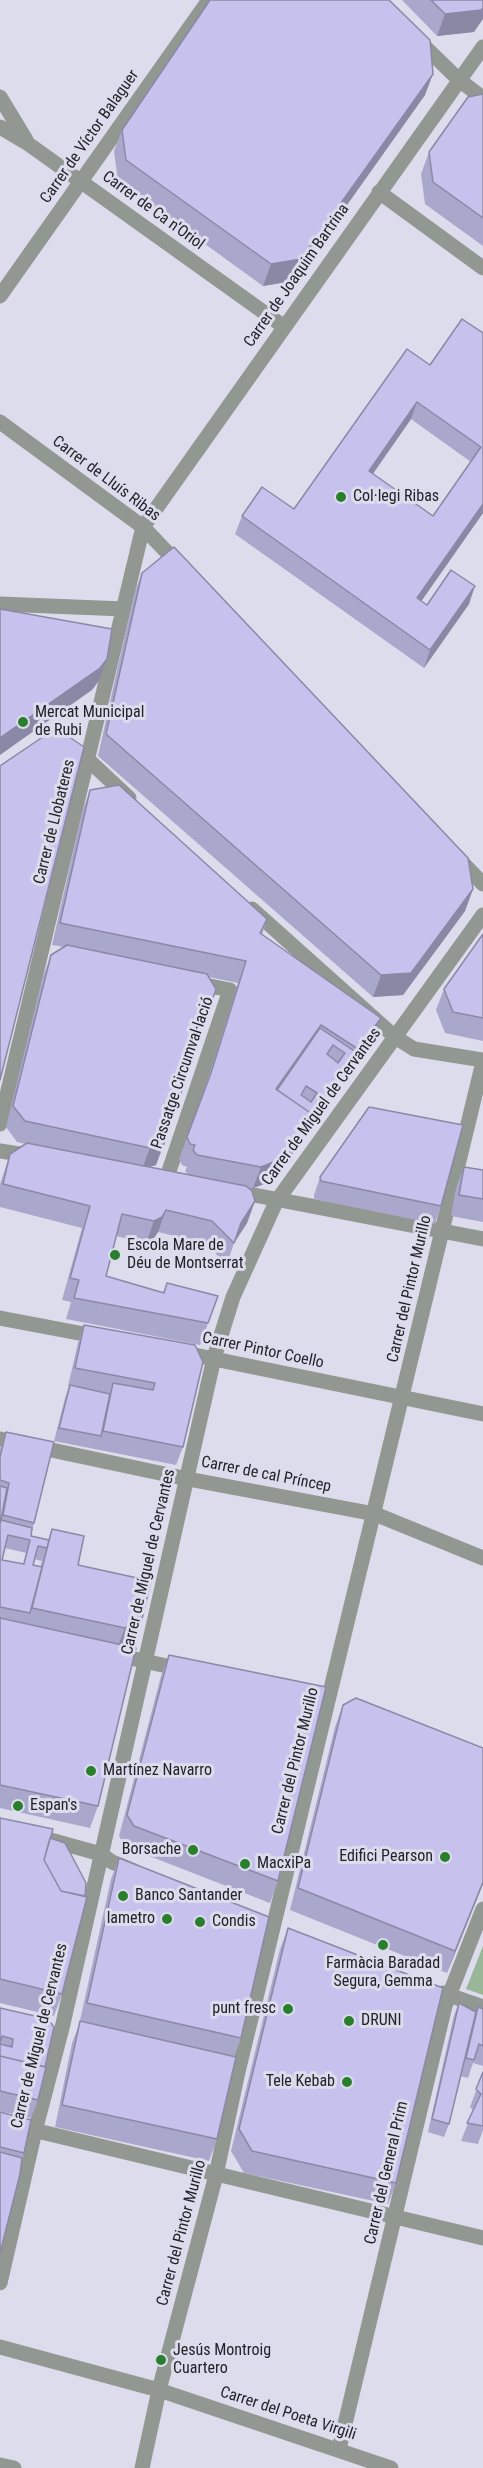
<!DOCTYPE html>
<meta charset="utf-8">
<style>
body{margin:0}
canvas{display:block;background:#dddced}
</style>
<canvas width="483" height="2468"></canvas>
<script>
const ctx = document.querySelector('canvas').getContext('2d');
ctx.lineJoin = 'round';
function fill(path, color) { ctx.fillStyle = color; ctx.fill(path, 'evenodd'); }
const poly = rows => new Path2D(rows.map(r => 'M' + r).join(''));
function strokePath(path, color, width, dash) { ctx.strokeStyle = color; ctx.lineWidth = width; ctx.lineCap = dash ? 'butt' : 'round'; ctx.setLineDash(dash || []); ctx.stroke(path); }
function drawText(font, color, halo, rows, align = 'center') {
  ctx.font = font + ' "Roboto Condensed",sans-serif'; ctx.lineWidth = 6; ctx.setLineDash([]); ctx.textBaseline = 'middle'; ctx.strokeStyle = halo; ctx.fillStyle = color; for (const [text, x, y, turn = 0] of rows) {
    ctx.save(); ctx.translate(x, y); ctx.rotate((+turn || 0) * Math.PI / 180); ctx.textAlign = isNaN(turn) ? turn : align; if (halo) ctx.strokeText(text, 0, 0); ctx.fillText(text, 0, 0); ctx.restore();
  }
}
const green = poly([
 [483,1946,483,1995,466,1989]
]);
const minor = poly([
 [418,40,459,80,483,98],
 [0,97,26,140],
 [0,127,27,143,283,326],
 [379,192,483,268],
 [0,296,209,0],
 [0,422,143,527,180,566],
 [0,604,124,609],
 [83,755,129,798],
 [455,855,483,884],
 [252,909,395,1037,414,1049,483,1060],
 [0,1124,143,527,483,47],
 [0,1151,32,1156],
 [166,1180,230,990,195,983],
 [233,1191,483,1239],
 [0,1318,100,1337],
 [180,1352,483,1414],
 [0,1439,188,1479,375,1514,483,1558],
 [135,1659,185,1670],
 [47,1839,101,1854,112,1862,134,1871],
 [443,1993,483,2007],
 [0,2122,483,2238],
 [0,2283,35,2131,62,2028,214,1358,233,1297,276,1202,483,915],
 [0,2347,159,2390,391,2468],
 [339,2449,445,2006,483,1909],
 [0,2465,14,2468],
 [142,2468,159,2390,216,2175,238,2072,483,1062]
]);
const wall = poly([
 [402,0,483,0,474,32,437,36],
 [483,94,483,246,425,204,421,174,429,152],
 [425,95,293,281,263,286,118,181,114,151,122,130],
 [483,333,483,513,421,601,427,605,469,604,424,668,235,534,242,516,294,509,430,365],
 [411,419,471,462,433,516,373,474],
 [142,573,473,889,465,911,403,995,373,997,98,756,134,594],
 [90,790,267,919,262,935,381,1018,373,1040,273,1181,253,1188,248,1188,255,1201,247,1223,234,1243,227,1264,204,1243,158,1232,154,1238,146,1243,116,1236,106,1276,163,1292,167,1283,218,1296,200,1345,66,1319,71,1302,62,1300,82,1228,0,1207,0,1184,10,1154,26,1144,17,1142,6,1127,43,976,51,955,64,947,52,945,82,812],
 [209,977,238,983,204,1092,179,1159,182,1165,187,1167,185,1171,188,1174,150,1167,156,1165],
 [483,934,483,1041,445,1033,436,1010,444,989],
 [464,1167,483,1170,483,1222,451,1216,456,1188],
 [320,1177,441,1206,435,1224,314,1199,314,1195],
 [84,1325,195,1345,183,1447,176,1465,54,1441,65,1398,69,1386,68,1386,78,1343],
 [6,1432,34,1523,31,1536,48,1540,52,1529,78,1565,136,1637,121,1644,98,1806,90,1828,0,1808,0,1449],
 [5,1548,26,1553,23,1564,2,1560],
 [34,1559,42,1561,42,1560,40,1567,33,1565],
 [169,1655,278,1881,270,1903,126,1847,119,1836,161,1676],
 [343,1705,483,1748,483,1884,447,1973,290,1910,335,1727],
 [0,1818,50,1838,62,1994,54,2016,0,2003],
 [119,1858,241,2038,234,2057,217,2139,209,2161,55,2127,72,2043,79,2025,111,1879],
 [288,1928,396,2183,388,2204,244,2173,231,2151,280,1949],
 [459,2003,476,2012,478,2007,483,2009,483,2066,473,2063,468,2078,460,2076,449,2124,444,2137,428,2132,454,2015],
 [0,2008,38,2100,31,2118,0,2111],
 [483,2072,483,2130,478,2144,461,2141,473,2110,470,2107],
 [0,2112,24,2153,0,2253]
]);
const shadedWall = poly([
 [483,8,483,19,474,32,437,36,445,14],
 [433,74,425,95,293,281,263,286,271,264],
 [417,402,411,419,362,489,369,471],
 [483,504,483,513,411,616,417,598],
 [475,586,469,604,424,668,430,650],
 [107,659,99,681,92,690,0,755,0,738],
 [473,889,465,911,403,995,373,997,381,975],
 [381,1018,373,1040,273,1181,253,1188,261,1167,312,1114,357,1053,358,1049],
 [164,1144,156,1165,142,1169,150,1148],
 [255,1201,247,1223,234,1243,241,1223],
 [166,1210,158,1232,154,1238,146,1243,154,1221],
 [142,1619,136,1637,118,1646,125,1628],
 [483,1882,483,1884,447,1973,455,1951]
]);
const building = poly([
 [210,0,389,0,430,40,433,74,301,259,271,264,126,160,122,130,210,0],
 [431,0,483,0,483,8,481,10,445,14,431,0],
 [483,94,483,218,433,182,429,152,468,97,483,94],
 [462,319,483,333,483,504,417,598,427,605,451,570,475,586,430,650,242,516,262,487,294,509,407,349,430,365,462,319],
 [417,402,481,447,433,516,369,471,417,402],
 [174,547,468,858,473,889,411,973,381,975,106,734,142,573,174,547],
 [0,609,112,629,107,659,100,668,0,738,0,609],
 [56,728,84,747,0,1080,0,766,56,728],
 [119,785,267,919,260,933,381,1018,358,1049,321,1025,276,1089,312,1114,281,1159,261,1167,197,1155,193,1150,195,1145,190,1144,187,1137,211,1073,246,961,60,923,90,790,119,785],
 [483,934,483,1018,453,1012,444,989,483,934],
 [67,945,207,974,216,989,164,1144,150,1148,25,1121,13,1106,51,955,67,945],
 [320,1028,357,1053,311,1118,312,1114,277,1090,320,1028],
 [333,1045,345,1053,338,1063,327,1054,333,1045],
 [306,1086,317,1093,311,1102,301,1095,306,1086],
 [369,1107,463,1125,441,1206,321,1181,320,1177,369,1107],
 [27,1143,246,1186,252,1191,255,1201,241,1223,234,1243,212,1221,166,1210,162,1217,154,1221,122,1214,106,1276,164,1293,167,1283,218,1296,208,1323,74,1298,79,1280,70,1278,90,1206,3,1184,10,1154,27,1143],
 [464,1167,483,1170,483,1199,459,1195,464,1167],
 [84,1325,195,1345,203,1362,183,1447,103,1431,113,1383,153,1390,155,1383,75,1368,84,1325],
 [70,1385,110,1394,101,1436,59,1428,70,1385],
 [6,1432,54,1442,34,1523,3,1515,9,1483,0,1480,0,1457,6,1432],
 [0,1486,7,1488,1,1520,0,1520,0,1486],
 [1,1520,32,1528,31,1536,49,1540,47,1548,38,1546,33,1565,42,1567,30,1613,0,1607,0,1524,1,1520],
 [8,1535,30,1540,24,1564,2,1560,8,1535],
 [52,1529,84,1536,78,1565,151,1581,142,1619,125,1628,32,1608,52,1529],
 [0,1618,136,1648,98,1806,0,1785,0,1618],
 [169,1655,326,1687,278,1881,134,1826,127,1815,169,1655],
 [356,1698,483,1748,483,1882,455,1951,298,1888,343,1705,356,1698],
 [0,1818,53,1829,44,1860,61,1891,87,1897,62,1994,0,1979,0,1818],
 [50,1838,65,1843,86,1883,85,1896,61,1891,44,1860,50,1838],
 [119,1858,269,1917,241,2038,87,2003,119,1858],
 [288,1928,443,1988,396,2183,252,2151,239,2129,288,1928],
 [459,2003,476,2012,449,2124,432,2119,459,2003],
 [478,2007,483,2009,483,2046,479,2044,474,2060,466,2058,478,2007],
 [0,2008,48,2019,54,2027,45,2067,0,2056,0,2044,12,2047,13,2039,2,2036,0,2043,0,2008],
 [80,2021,236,2057,217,2139,62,2105,80,2021],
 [0,2056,46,2067,38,2100,0,2091,0,2056],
 [483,2072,483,2126,467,2123,481,2094,476,2089,483,2072],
 [0,2112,31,2120,24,2153,0,2147,0,2112],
 [0,2152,22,2158,20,2174,0,2253,0,2152]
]);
const markers = [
 [341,497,6,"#297f2d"],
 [23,722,6,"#297f2d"],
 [115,1255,6,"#297f2d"],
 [91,1771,6,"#297f2d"],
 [18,1806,6,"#297f2d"],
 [193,1850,6,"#297f2d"],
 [445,1857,6,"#297f2d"],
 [245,1864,6,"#297f2d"],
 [123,1896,6,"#297f2d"],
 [167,1919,6,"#297f2d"],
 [200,1922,6,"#297f2d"],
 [383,1945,6,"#297f2d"],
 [288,2009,6,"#297f2d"],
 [349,2021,6,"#297f2d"],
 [347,2082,6,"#297f2d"],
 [161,2360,6,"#297f2d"]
];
const streetNames = [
 ["Carrer de Víctor Balaguer",90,137,-55],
 ["Carrer de Ca n'Oriol",153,211,36],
 ["Carrer de Joaquim Bartrina",297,276,-55],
 ["Carrer de Lluís Ribas",106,479,37],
 ["Carrer de Llobateres",55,822,-76],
 ["Passatge Circumval·lació",183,1073,-71],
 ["Carrer de Miguel de Cervantes",322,1107,-54],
 ["Carrer del Pintor Murillo",410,1289,-77],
 ["Carrer Pintor Coello",263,1351,12],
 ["Carrer de cal Príncep",266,1475,11],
 ["Carrer de Miguel de Cervantes",149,1562,-77],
 ["Carrer del Pintor Murillo",296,1761,-76],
 ["Carrer de Miguel de Cervantes",40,2036,-76],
 ["Carrer del General Prim",387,2173,-77],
 ["Carrer del Pintor Murillo",182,2233,-75],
 ["Carrer del Poeta Virgili",288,2414,18]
];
const poiNames = [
 ["Col·legi Ribas",353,497],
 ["Mercat Municipal",35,713],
 ["de Rubi",35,731],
 ["Escola Mare de",127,1246],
 ["Déu de Montserrat",127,1264],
 ["Martínez Navarro",103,1771],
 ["Espan's",30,1806],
 ["Borsache",181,1850,"right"],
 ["Edifici Pearson",433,1857,"right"],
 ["MacxiPa",257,1864],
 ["Banco Santander",135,1896],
 ["lametro",155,1919,"right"],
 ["Condis",212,1922],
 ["Farmàcia Baradad",383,1964,"center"],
 ["Segura, Gemma",383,1982,"center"],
 ["punt fresc",276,2009,"right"],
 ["DRUNI",361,2021],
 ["Tele Kebab",335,2082,"right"],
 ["Jesús Montroig",173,2351],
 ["Cuartero",173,2369]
];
fill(green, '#99b698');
strokePath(minor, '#919791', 15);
fill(wall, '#aaa7cc');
fill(shadedWall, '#8b88a6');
fill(building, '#c6c2ed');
strokePath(building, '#8b88a6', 1.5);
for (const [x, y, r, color] of markers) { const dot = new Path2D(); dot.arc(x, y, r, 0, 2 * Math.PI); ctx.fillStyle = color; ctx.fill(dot); strokePath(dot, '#dddced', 2); }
drawText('16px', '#232228', '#dddced', streetNames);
drawText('16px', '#232228', '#dddced', poiNames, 'left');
</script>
